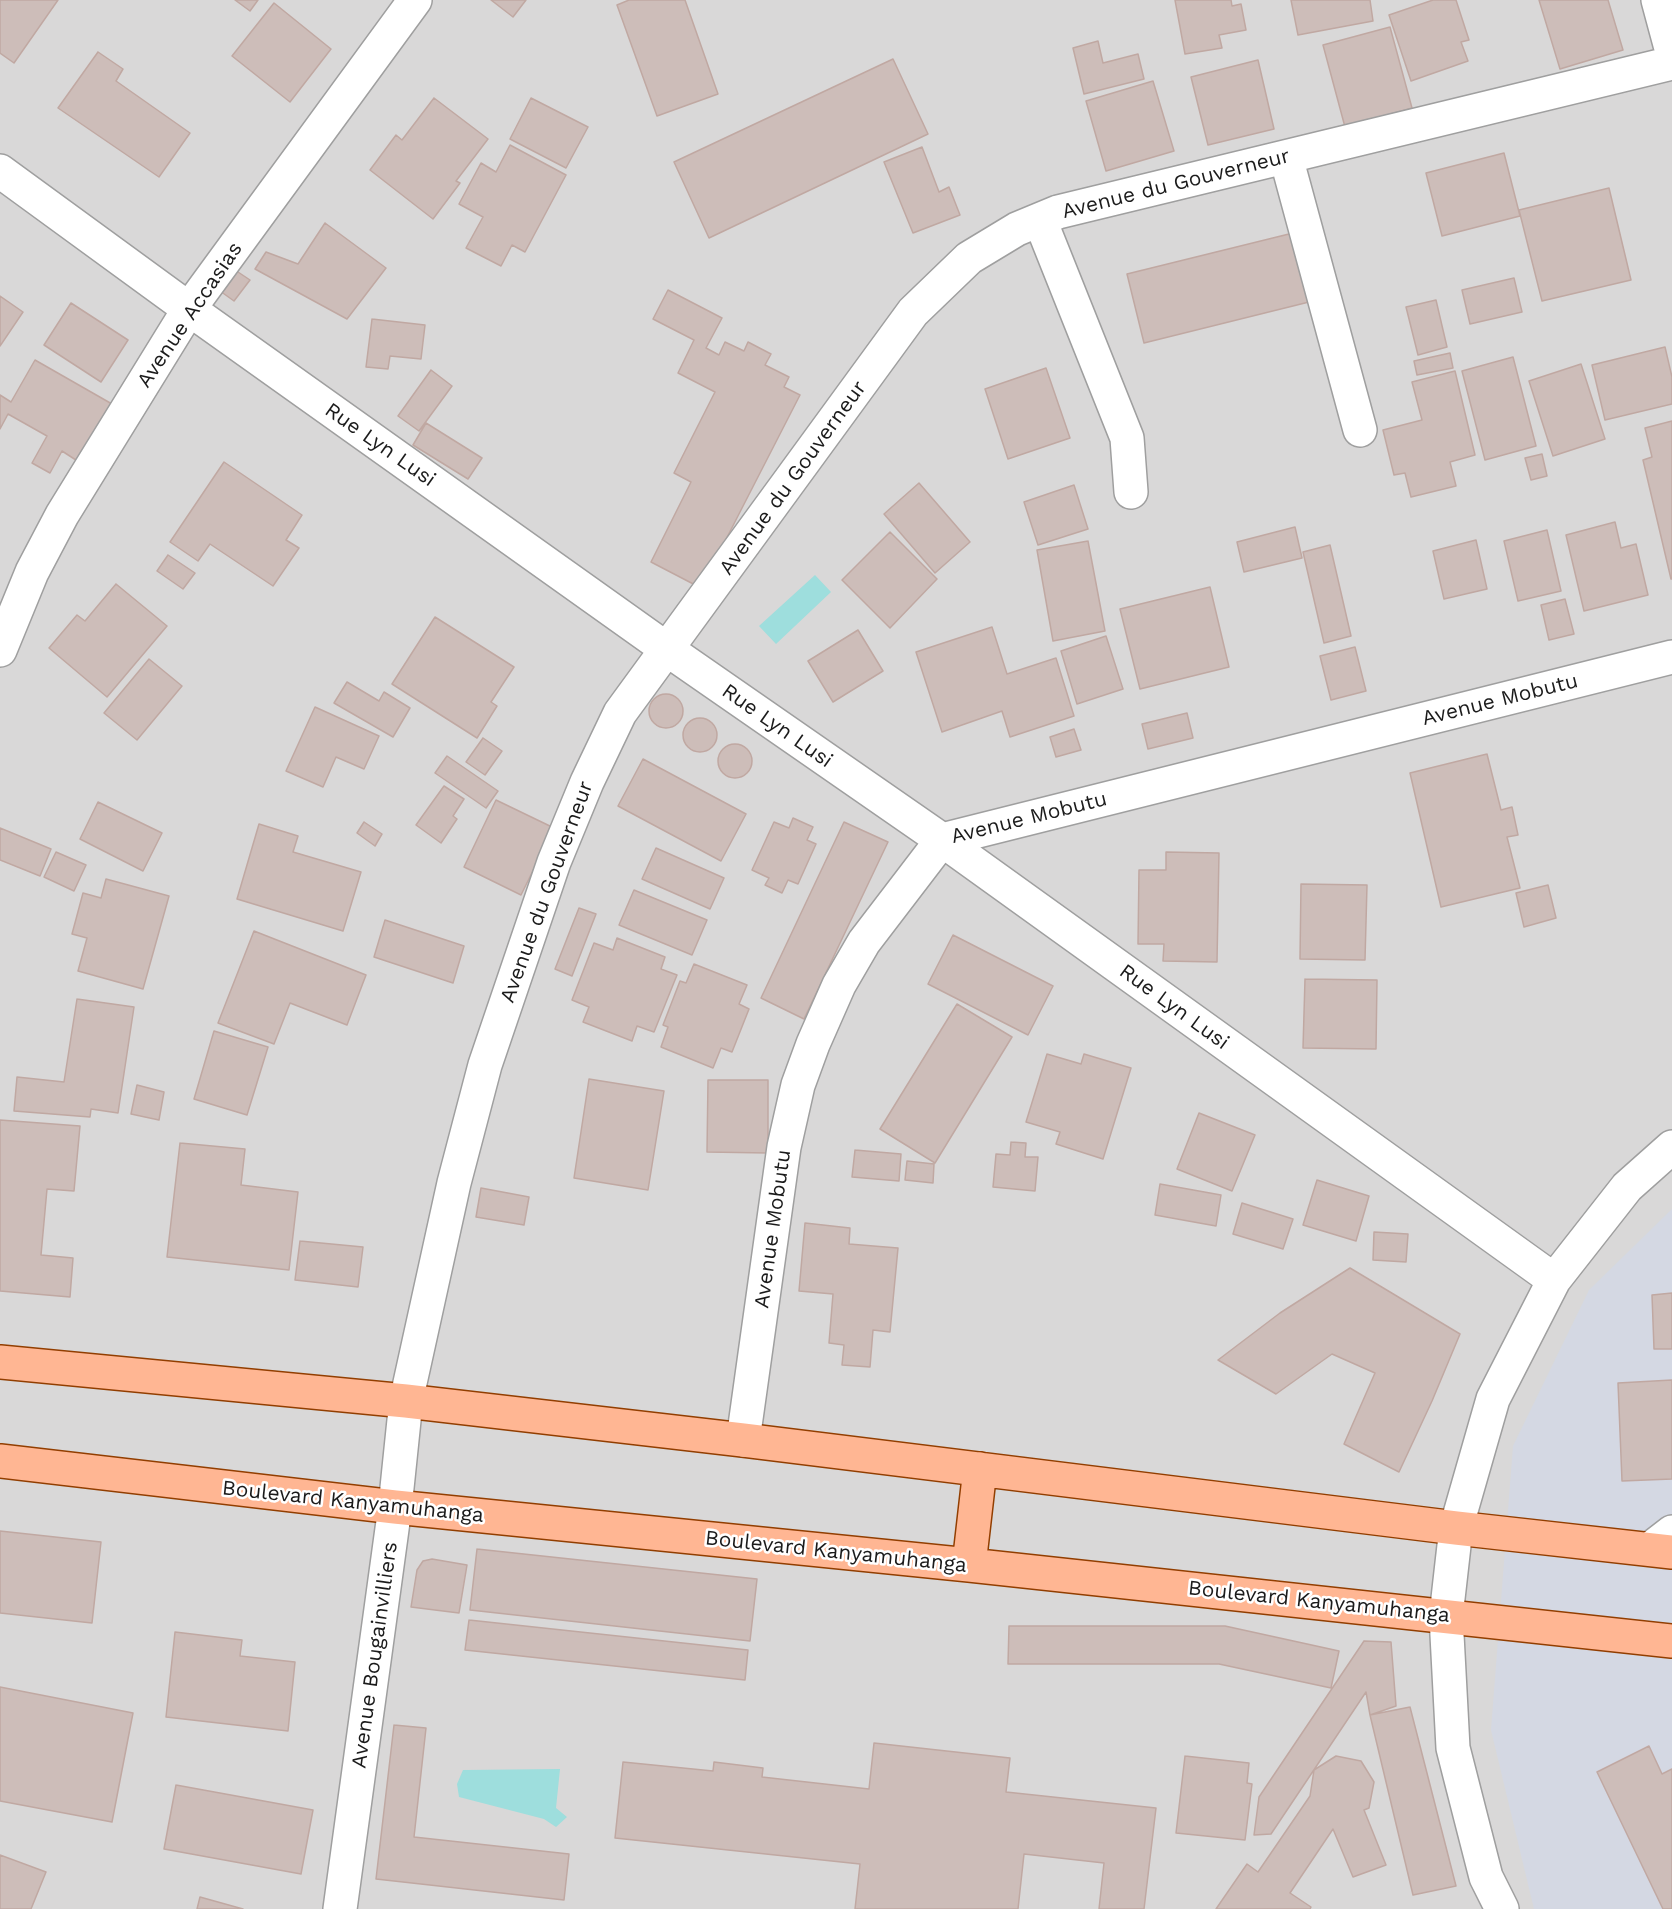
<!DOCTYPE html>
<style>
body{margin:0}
canvas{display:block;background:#ede6e0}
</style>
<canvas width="1672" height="1909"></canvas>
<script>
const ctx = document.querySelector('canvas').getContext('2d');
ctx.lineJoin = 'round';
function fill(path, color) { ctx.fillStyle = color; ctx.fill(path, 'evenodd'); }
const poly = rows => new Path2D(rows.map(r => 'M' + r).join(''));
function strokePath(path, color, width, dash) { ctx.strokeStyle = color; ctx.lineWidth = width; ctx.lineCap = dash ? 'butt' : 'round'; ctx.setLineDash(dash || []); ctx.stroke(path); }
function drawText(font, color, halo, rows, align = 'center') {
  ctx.font = font + ' "Work Sans",sans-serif'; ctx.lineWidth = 5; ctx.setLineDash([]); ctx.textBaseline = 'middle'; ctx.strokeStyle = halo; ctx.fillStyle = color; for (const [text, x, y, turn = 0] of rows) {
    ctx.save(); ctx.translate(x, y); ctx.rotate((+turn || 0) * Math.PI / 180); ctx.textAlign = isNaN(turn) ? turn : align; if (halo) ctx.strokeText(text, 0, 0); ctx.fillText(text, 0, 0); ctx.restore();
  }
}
const residential = poly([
 [0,0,1672,0,1672,1909,0,1909]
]);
const plaza = poly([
 [1672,1209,1672,1909,1534,1909,1491,1730,1513,1446,1589,1290]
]);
const water = poly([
 [815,575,831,592,776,644,759,626],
 [560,1769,556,1808,567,1817,556,1827,544,1819,459,1797,457,1784,463,1770]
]);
const building = poly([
 [0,0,58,0,14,63,0,53,0,0],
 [235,0,258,0,250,11,235,0],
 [491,0,526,0,513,17,491,0],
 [629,0,685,0,718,94,657,116,617,5,629,0],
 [1175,0,1231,0,1232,6,1241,4,1246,30,1219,35,1222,48,1185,54,1175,0],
 [1291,0,1370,0,1373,21,1298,35,1291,0],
 [1433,0,1456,0,1469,40,1461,42,1468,61,1411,81,1389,15,1433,0],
 [1539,0,1608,0,1623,50,1560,69,1539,0],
 [274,3,331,49,290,102,232,56,274,3],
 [1390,27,1412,108,1345,127,1323,45,1390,27],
 [1098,41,1103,63,1138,54,1144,79,1084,94,1073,48,1098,41],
 [98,52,123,69,116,81,190,133,159,177,58,108,98,52],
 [893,59,928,134,709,238,674,162,893,59],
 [1258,60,1274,129,1208,145,1191,77,1258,60],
 [1153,81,1174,151,1106,171,1086,101,1153,81],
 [434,98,488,139,456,181,460,183,433,219,370,170,396,135,402,140,434,98],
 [531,98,588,127,566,168,510,139,531,98],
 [510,145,566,175,525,252,512,245,501,266,466,248,483,217,459,204,481,163,496,172,510,145],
 [922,147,939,192,949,187,960,215,913,233,884,162,922,147],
 [1504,153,1520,216,1442,236,1426,173,1504,153],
 [1609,188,1631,280,1542,301,1519,210,1609,188],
 [325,223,386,268,347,319,255,269,266,252,298,264,325,223],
 [1293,233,1309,302,1144,343,1127,274,1293,233],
 [235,270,250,280,234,301,220,291,235,270],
 [1514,278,1522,312,1470,324,1462,290,1514,278],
 [668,290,722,318,706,348,719,355,725,342,744,351,748,342,771,354,765,365,789,377,784,387,800,395,701,588,651,562,691,482,674,473,715,392,678,373,694,340,653,319,668,290],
 [0,296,23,312,0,346,0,296],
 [1436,300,1447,347,1418,355,1406,307,1436,300],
 [71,303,128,340,101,382,44,345,71,303],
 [372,319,425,325,421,359,390,356,388,369,366,367,372,319],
 [1665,347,1672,377,1672,404,1605,420,1592,365,1665,347],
 [1450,353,1453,368,1417,375,1414,361,1450,353],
 [1513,357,1536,446,1485,460,1462,371,1513,357],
 [35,360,112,404,79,462,62,451,50,473,32,463,47,436,8,414,0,429,0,395,11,402,35,360],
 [1581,364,1605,439,1553,456,1529,381,1581,364],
 [1046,368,1070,438,1008,459,985,389,1046,368],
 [431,370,452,386,419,431,398,416,431,370],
 [1455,371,1475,455,1450,462,1456,486,1411,497,1405,473,1394,475,1383,430,1422,420,1412,382,1455,371],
 [1672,421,1672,579,1671,579,1643,460,1652,457,1645,428,1672,421],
 [426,423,482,458,468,479,413,445,426,423],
 [1542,454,1547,476,1531,480,1525,458,1542,454],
 [224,462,302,515,286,540,299,548,273,586,210,544,198,561,170,542,224,462],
 [919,483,970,542,935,573,884,514,919,483],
 [1074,485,1088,529,1038,545,1024,502,1074,485],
 [1615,522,1621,548,1636,544,1648,595,1584,611,1566,535,1615,522],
 [1295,527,1302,558,1244,572,1237,542,1295,527],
 [1547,530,1561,591,1518,601,1504,541,1547,530],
 [890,532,937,579,890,628,842,580,890,532],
 [1476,540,1487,589,1444,599,1433,551,1476,540],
 [1088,541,1105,631,1053,641,1037,550,1088,541],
 [1330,545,1351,636,1324,643,1303,552,1330,545],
 [168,555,195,573,183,589,157,571,168,555],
 [116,584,167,626,107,697,49,648,77,615,85,621,116,584],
 [1210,587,1229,667,1140,689,1120,609,1210,587],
 [1565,599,1574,634,1549,640,1541,605,1565,599],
 [435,617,514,667,491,702,497,706,477,738,392,684,435,617],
 [992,627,1007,674,1056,658,1074,716,1010,737,1002,711,942,732,916,652,992,627],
 [858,630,883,671,833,702,808,661,858,630],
 [1106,636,1123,689,1077,704,1061,651,1106,636],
 [1355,647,1366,691,1331,700,1320,656,1355,647],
 [149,659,182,686,137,740,104,713,149,659],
 [347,682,379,701,384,692,410,708,393,737,334,703,347,682],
 '649 711a17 17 0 1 1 34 0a17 17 0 1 1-34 0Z',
 [315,707,379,736,364,769,336,757,323,787,286,771,315,707],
 [1187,713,1193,738,1148,749,1142,724,1187,713],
 '683 735a17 17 0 1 1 34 0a17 17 0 1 1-34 0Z',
 [1074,729,1081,750,1056,757,1050,737,1074,729],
 [483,738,502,751,485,775,466,762,483,738],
 '718 761a17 17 0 1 1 34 0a17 17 0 1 1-34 0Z',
 [1487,754,1501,810,1512,807,1518,835,1507,837,1520,888,1441,907,1410,773,1487,754],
 [447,756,498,791,486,808,435,773,447,756],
 [643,759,746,814,721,861,618,806,643,759],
 [444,786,464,799,453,816,457,819,441,843,416,825,444,786],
 [496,800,554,828,521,895,464,867,496,800],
 [98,802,162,833,143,871,80,839,98,802],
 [793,818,813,827,807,840,816,844,798,884,788,880,782,893,765,885,769,878,752,870,774,822,789,828,793,818],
 [364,822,382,834,375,846,357,833,364,822],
 [844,822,888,842,804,1019,761,998,844,822],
 [259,824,298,836,293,852,361,872,343,931,237,899,259,824],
 [0,828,51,849,40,876,0,860,0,828],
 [656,848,724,878,710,909,642,879,656,848],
 [56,852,86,865,74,891,44,877,56,852],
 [1166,852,1219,853,1217,962,1163,961,1164,944,1138,944,1139,870,1166,870,1166,852],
 [106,879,169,896,143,989,78,971,87,938,72,934,83,893,101,898,106,879],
 [1301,884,1367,885,1365,960,1300,959,1301,884],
 [1548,885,1556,918,1524,927,1516,893,1548,885],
 [634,890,707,920,692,955,619,925,634,890],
 [579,908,596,914,572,976,555,969,579,908],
 [385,920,464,946,453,983,374,957,385,920],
 [254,931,366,975,347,1025,290,1003,274,1044,218,1023,254,931],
 [953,935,1053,986,1028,1035,928,984,953,935],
 [617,938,665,957,661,969,677,975,654,1032,637,1026,632,1041,583,1022,589,1007,572,1000,594,943,613,950,617,938],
 [694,964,747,985,739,1004,749,1009,732,1052,721,1048,713,1068,661,1047,668,1027,663,1025,680,981,686,983,694,964],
 [1305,979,1377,980,1376,1049,1303,1048,1305,979],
 [77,999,134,1007,118,1113,91,1109,90,1117,14,1111,17,1077,64,1082,77,999],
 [957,1004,1012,1037,935,1163,880,1129,957,1004],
 [214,1031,268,1047,247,1115,194,1099,214,1031],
 [1047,1054,1081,1064,1084,1054,1131,1068,1103,1159,1056,1144,1060,1132,1026,1122,1047,1054],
 [589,1079,664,1091,648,1190,574,1178,589,1079],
 [708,1080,768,1080,768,1153,707,1152,708,1080],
 [137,1085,164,1092,159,1120,131,1114,137,1085],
 [1199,1113,1255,1135,1232,1191,1177,1169,1199,1113],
 [0,1120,80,1126,74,1191,47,1189,41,1255,73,1258,70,1297,0,1291,0,1120],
 [1011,1142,1026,1143,1025,1157,1038,1157,1035,1191,993,1187,996,1154,1010,1155,1011,1142],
 [180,1143,245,1149,241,1185,298,1192,289,1270,167,1257,180,1143],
 [855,1150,901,1154,899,1181,852,1177,855,1150],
 [907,1161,934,1164,933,1183,905,1180,907,1161],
 [1317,1180,1369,1196,1356,1241,1303,1225,1317,1180],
 [1160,1184,1221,1195,1216,1226,1155,1215,1160,1184],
 [481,1188,529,1197,524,1225,476,1217,481,1188],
 [1242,1203,1293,1219,1283,1249,1233,1234,1242,1203],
 [805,1223,850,1228,849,1244,898,1248,890,1332,873,1330,870,1367,842,1365,844,1345,829,1343,833,1294,799,1291,805,1223],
 [1374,1232,1408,1234,1406,1262,1373,1260,1374,1232],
 [300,1241,363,1247,358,1287,295,1280,300,1241],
 [1350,1268,1460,1334,1432,1401,1399,1472,1344,1444,1375,1373,1332,1354,1276,1394,1218,1360,1280,1313,1350,1268],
 [1672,1293,1672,1349,1654,1349,1652,1295,1672,1293],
 [1672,1380,1672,1479,1622,1481,1618,1383,1672,1380],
 [0,1531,101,1542,92,1623,0,1613,0,1531],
 [477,1549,757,1579,750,1641,470,1610,477,1549],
 [432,1559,467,1565,459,1613,411,1607,417,1570,423,1561,432,1559],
 [469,1620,748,1650,745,1680,465,1650,469,1620],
 [1009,1626,1225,1626,1339,1651,1331,1688,1219,1664,1008,1664,1009,1626],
 [175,1632,242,1640,240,1656,295,1662,288,1731,166,1717,175,1632],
 [1364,1641,1391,1642,1396,1706,1370,1715,1366,1692,1271,1834,1254,1835,1259,1797,1364,1641],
 [0,1687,133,1713,112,1822,0,1801,0,1687],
 [1410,1707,1456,1886,1413,1895,1370,1715,1410,1707],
 [394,1725,426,1728,414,1837,569,1854,564,1900,376,1879,394,1725],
 [874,1743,1010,1758,1006,1792,1156,1808,1144,1909,1099,1909,1104,1863,1024,1854,1018,1909,855,1909,860,1864,615,1838,623,1762,713,1771,714,1762,763,1768,762,1777,869,1789,874,1743],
 [1649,1746,1662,1774,1672,1769,1672,1909,1663,1909,1597,1772,1649,1746],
 [1185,1756,1249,1763,1247,1783,1252,1784,1245,1840,1176,1833,1185,1756],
 [1336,1756,1361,1761,1374,1782,1369,1808,1364,1810,1386,1865,1353,1877,1333,1829,1290,1893,1311,1907,1310,1909,1216,1909,1247,1864,1258,1872,1310,1796,1314,1770,1336,1756],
 [176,1785,313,1810,301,1874,164,1849,176,1785],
 [0,1855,46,1872,31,1909,0,1909,0,1855],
 [200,1897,243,1909,197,1909,200,1897]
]);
const minor = poly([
 [1658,0,1672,52],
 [1286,157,1360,430],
 [0,171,189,309,668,650,942,840,1554,1280],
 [1040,220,1127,438,1131,492],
 [0,650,32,572,62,515,189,309,415,0],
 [743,1440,784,1147,798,1085,813,1044,839,985,864,942,942,840,1672,657],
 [1650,1549,1672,1532],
 [340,1909,395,1507,406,1401,454,1183,485,1065,554,862,587,782,620,713,913,312,969,258,1017,229,1058,212,1672,63],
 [1502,1909,1486,1877,1453,1748,1446,1616,1456,1528,1493,1399,1554,1280,1627,1187,1672,1147]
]);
const major = poly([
 [0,1362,406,1401,743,1440,1456,1528,1672,1552],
 [0,1461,395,1507,969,1565,1672,1641],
 [969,1565,980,1469]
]);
const streetNames = [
 ["Avenue du Gouverneur",1176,184,-14],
 ["Avenue Accasias",190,315,-56],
 ["Rue Lyn Lusi",380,445,35],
 ["Avenue du Gouverneur",793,478,-54],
 ["Avenue Mobutu",1500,700,-14],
 ["Rue Lyn Lusi",777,726,35],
 ["Avenue Mobutu",1029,818,-14],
 ["Avenue du Gouverneur",547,892,-70],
 ["Rue Lyn Lusi",1174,1007,36],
 ["Avenue Mobutu",773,1229,-82],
 ["Boulevard Kanyamuhanga",353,1502,6],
 ["Boulevard Kanyamuhanga",836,1552,6],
 ["Boulevard Kanyamuhanga",1319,1602,6],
 ["Avenue Bougainvilliers",375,1655,-82]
];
fill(residential, '#d9d8d8');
fill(plaza, '#d4d8e3');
fill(water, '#9ededd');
fill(building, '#cdbdb9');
strokePath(building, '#c0a8a2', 1.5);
strokePath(minor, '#9f9f9f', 36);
strokePath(major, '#923e00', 36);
strokePath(minor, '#fff', 33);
strokePath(major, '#ffb693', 33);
drawText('21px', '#1b1b1b', '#fff', streetNames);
</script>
